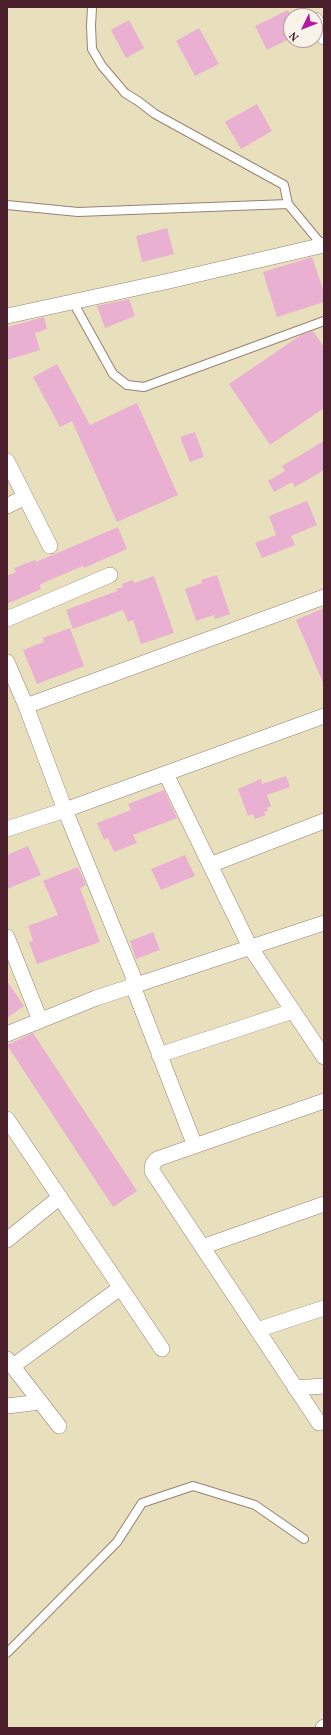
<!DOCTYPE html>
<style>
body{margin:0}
#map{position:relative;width:331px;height:1735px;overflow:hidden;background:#e8e0bc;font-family:Vollkorn,serif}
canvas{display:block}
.frame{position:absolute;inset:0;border:8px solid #4a1f2b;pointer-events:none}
.north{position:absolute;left:283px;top:8px;width:40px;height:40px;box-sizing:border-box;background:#f7f3e8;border:1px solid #b29e9c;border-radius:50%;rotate:227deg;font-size:11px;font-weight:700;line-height:16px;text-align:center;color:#4a1f2b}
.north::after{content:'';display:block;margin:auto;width:14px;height:18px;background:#b5179e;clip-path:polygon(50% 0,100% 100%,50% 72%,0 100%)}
</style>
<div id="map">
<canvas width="331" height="1735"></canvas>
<div class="frame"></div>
<div class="north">N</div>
</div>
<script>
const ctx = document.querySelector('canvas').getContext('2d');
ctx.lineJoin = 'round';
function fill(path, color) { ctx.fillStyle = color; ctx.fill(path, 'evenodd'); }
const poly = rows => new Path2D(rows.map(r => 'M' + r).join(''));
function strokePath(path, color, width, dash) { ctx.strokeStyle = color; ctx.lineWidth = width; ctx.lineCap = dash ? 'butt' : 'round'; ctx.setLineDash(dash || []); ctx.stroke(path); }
const building = poly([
 [288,10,291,16,291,38,267,50,255,26],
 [129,20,144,48,126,58,111,30],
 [199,28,219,64,195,76,176,41],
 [257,104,272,131,241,149,225,122],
 [167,228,174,254,142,262,136,236],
 [312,257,324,292,324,302,277,317,263,272],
 [129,299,135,316,105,328,97,306],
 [44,317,47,329,35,333,40,350,7,360,7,327],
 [313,331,324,347,324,408,270,445,229,384,301,335],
 [57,364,90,425,137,403,178,495,117,522,72,421,60,427,33,377],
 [195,432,204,457,190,462,180,437],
 [324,441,324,470,295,487,292,482,274,492,268,481,285,471,282,466],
 [307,501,317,525,291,536,295,545,262,558,255,543,276,535,269,516],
 [118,527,127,549,84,568,83,566,45,582,40,585,41,589,7,604,7,576,16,572,14,568,35,560,36,562],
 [217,575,230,614,215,619,214,615,196,621,185,589,202,583,201,580],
 [154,576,174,633,141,644,133,620,128,622,123,610,73,629,66,610,117,591,116,589,123,587,122,584,133,580,134,583],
 [324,608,324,685,296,620],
 [70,628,84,666,37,684,23,650,44,642,43,638],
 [286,776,290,787,267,795,271,806,267,808,268,811,264,812,266,815,255,819,253,814,248,816,238,789,261,779,262,784],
 [164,790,177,818,133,835,137,843,114,852,108,838,104,840,97,823,131,810,128,804],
 [28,846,41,875,7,889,7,855],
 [185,855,195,876,161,890,151,869],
 [78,867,86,885,80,888,100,942,37,964,29,942,33,941,28,926,58,915,43,881],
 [153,932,160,950,136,959,130,941],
 [7,981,24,1006,7,1018],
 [33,1033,137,1191,113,1207,7,1045]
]);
const lane = poly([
 [92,7,91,26,92,49,102,66,125,93,138,101,155,114,284,185,288,204,322,245],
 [7,205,78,212,288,204],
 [73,302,113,374,127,385,144,387,324,321],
 [7,1653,117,1542,142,1503,193,1486,255,1505,304,1539]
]);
const street = poly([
 [315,20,324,37],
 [7,316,169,281,324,245],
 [7,461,50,546],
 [7,506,25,497],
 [7,619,110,575],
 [7,662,26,706,65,810,133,976,133,986,96,998,7,1034],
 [26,706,324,597],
 [166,774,250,947,324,1057],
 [7,829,65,810,324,716],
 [210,865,324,821],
 [7,937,40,1020],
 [159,1055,293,1011],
 [7,1119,162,1349],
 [195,1146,133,986,324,923],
 [7,1240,60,1197],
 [202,1247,324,1204],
 [257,1330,324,1308],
 [7,1359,59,1426],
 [13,1366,120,1288],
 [295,1388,324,1386],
 [7,1406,40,1402],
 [319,1423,152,1171,152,1168,153,1164,157,1159,324,1101],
 [323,1728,324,1727]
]);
fill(building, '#e9b0d2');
strokePath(lane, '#998074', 10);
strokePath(street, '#998074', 16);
strokePath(lane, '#fff', 8);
strokePath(street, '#fff', 15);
</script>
